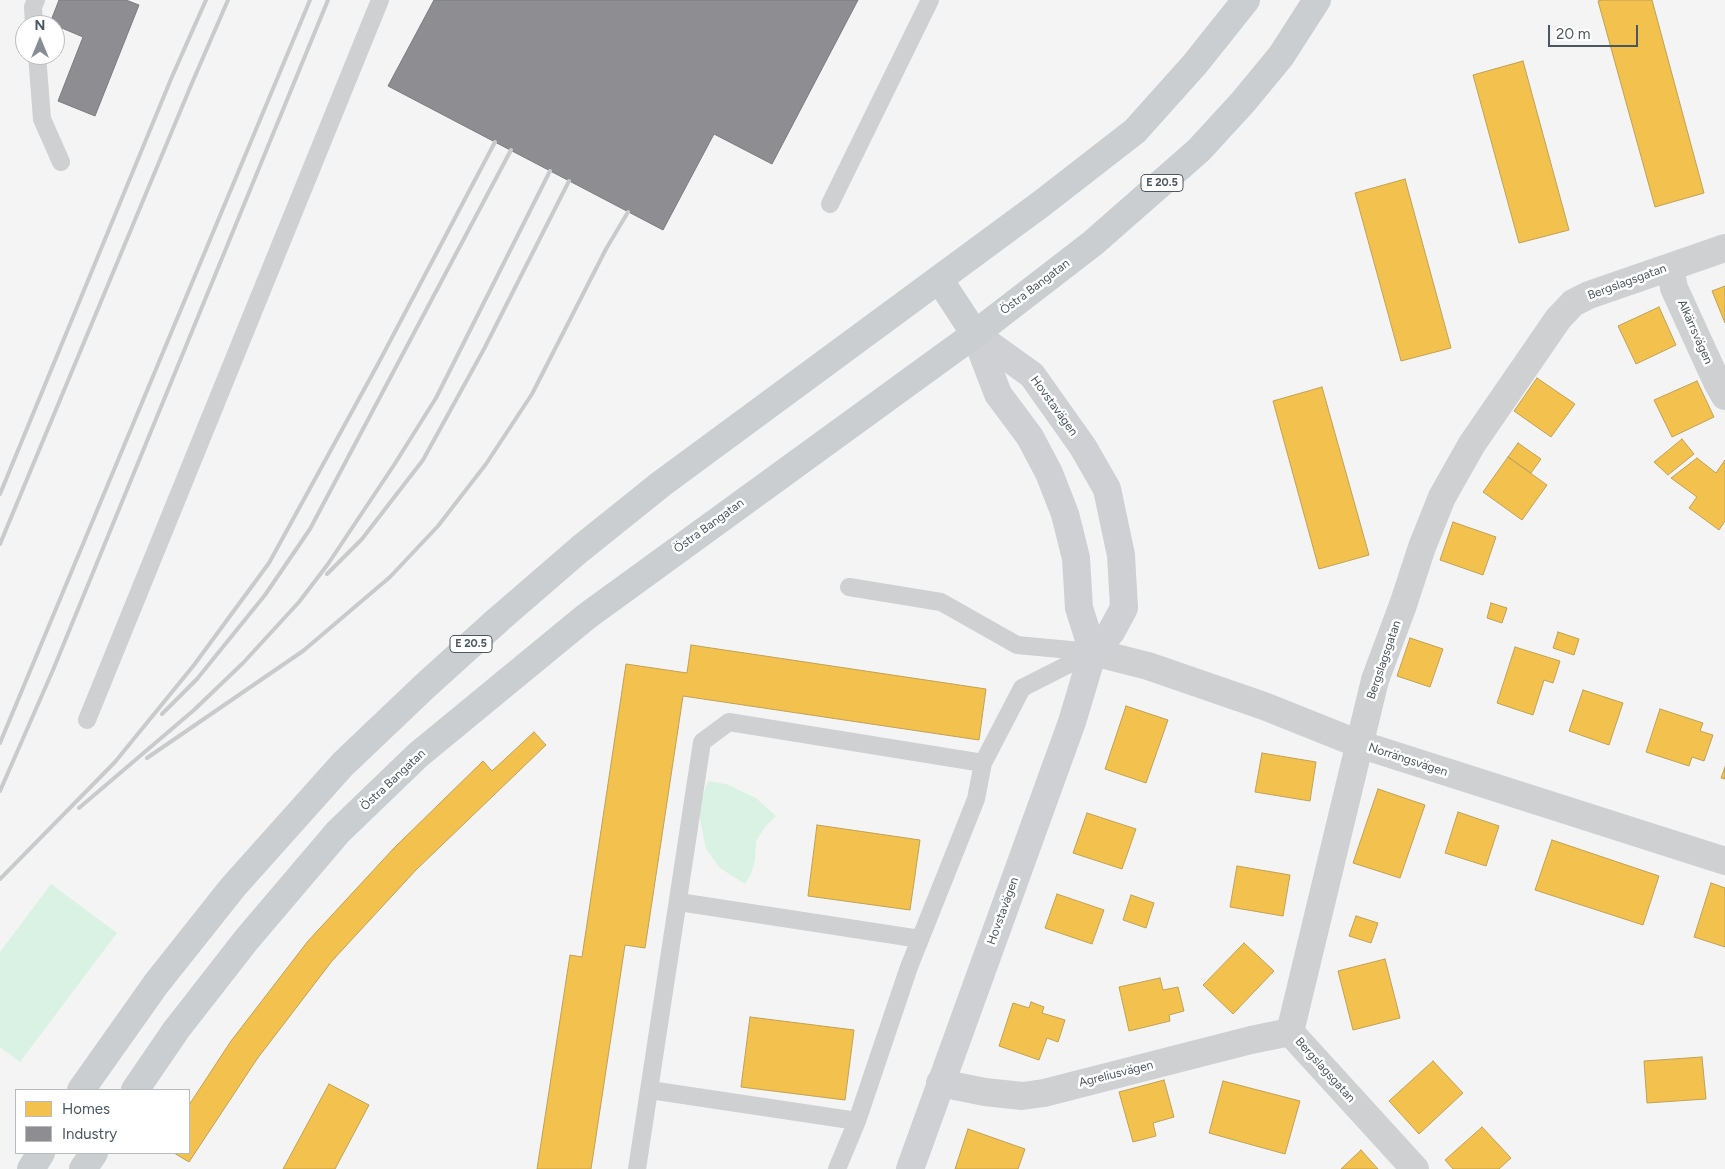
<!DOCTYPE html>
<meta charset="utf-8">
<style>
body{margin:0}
#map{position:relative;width:1725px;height:1169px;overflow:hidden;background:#f4f4f4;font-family:Figtree,sans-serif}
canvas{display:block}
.legend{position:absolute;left:15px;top:1089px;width:175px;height:65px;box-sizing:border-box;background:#fff;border:1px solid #b7bbc0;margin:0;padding:6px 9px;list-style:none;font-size:15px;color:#4a5661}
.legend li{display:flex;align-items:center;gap:10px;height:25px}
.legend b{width:25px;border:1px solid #b7bbc0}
.north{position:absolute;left:15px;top:15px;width:50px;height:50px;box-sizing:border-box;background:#fff;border:1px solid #b7bbc0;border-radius:50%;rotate:0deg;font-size:14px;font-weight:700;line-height:20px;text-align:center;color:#4a5661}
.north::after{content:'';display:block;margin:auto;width:18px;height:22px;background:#868d94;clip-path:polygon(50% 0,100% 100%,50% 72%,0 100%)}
.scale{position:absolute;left:1548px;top:25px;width:90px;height:22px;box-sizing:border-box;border:2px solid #4a5661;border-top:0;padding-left:6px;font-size:15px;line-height:18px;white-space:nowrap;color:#4a5661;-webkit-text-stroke:4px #fff;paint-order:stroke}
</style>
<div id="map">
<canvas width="1725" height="1169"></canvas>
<ul class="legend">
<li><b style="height:14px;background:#f2c14e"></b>Homes</li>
<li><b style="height:14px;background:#8d8d92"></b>Industry</li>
</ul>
<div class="north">N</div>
<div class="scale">20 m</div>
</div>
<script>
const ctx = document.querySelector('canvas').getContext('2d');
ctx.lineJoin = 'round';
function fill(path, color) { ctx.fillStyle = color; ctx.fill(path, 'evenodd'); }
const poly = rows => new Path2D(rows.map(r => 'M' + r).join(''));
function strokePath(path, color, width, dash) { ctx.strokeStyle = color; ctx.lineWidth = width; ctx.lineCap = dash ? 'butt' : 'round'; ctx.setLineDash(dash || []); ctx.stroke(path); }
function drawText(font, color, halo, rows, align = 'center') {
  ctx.font = font + ' Figtree,sans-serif'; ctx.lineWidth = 5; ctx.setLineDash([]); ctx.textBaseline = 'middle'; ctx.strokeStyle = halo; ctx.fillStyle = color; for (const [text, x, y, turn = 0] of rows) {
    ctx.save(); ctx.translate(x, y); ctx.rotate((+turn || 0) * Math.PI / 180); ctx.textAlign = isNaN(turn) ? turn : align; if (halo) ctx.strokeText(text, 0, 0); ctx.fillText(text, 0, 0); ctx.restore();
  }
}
const green = poly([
 [708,781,726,784,756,798,776,816,765,827,756,841,755,860,751,874,745,884,720,868,706,849,700,820,700,803],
 [51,884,117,933,20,1062,0,1047,0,952]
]);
const homes = poly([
 [1602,0,1652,0,1704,193,1655,207,1598,1,1602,0],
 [1523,61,1569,230,1519,243,1473,75,1523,61],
 [1405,179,1451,348,1401,361,1355,193,1405,179],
 [1725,286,1725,323,1712,291,1725,286],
 [1659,307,1676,345,1636,364,1618,326,1659,307],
 [1537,378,1575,404,1551,437,1514,411,1537,378],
 [1697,381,1714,417,1672,437,1654,400,1697,381],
 [1322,387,1369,555,1319,569,1273,401,1322,387],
 [1682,439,1694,454,1668,475,1654,462,1682,439],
 [1518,443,1541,459,1531,473,1508,457,1518,443],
 [1508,457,1547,485,1522,520,1483,492,1508,457],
 [1697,458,1716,473,1725,460,1725,521,1719,530,1689,508,1697,497,1671,478,1697,458],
 [1453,522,1496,537,1483,575,1440,560,1453,522],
 [1491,603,1507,608,1502,623,1487,618,1491,603],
 [1558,632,1579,639,1574,655,1553,648,1558,632],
 [1410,638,1443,649,1430,687,1397,676,1410,638],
 [691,645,986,689,979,740,683,696,645,948,625,945,591,1169,537,1169,570,955,582,957,626,664,687,673,691,645],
 [1515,647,1560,661,1553,683,1544,680,1533,715,1497,703,1515,647],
 [1583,690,1623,703,1609,745,1569,731,1583,690],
 [1126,706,1168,720,1146,783,1105,769,1126,706],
 [1660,709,1703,723,1700,731,1713,735,1704,761,1692,757,1689,766,1646,752,1660,709],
 [534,732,546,745,416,870,332,961,257,1059,189,1162,174,1153,189,1153,189,1105,231,1041,308,941,394,848,483,761,492,771,534,732],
 [1262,753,1316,762,1310,801,1255,792,1262,753],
 [1725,767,1725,779,1721,778,1725,767],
 [1378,789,1425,805,1400,878,1353,863,1378,789],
 [1458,812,1499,826,1486,866,1445,853,1458,812],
 [1087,813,1136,829,1122,869,1073,853,1087,813],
 [817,825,920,840,910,910,808,896,817,825],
 [1552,840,1659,876,1643,925,1535,890,1552,840],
 [1237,866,1290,875,1283,916,1230,907,1237,866],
 [1711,883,1725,888,1725,947,1694,937,1711,883],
 [1057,894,1104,910,1092,944,1045,928,1057,894],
 [1131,895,1154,903,1146,928,1123,920,1131,895],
 [1356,916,1378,923,1371,943,1349,936,1356,916],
 [1244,943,1274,971,1233,1014,1203,985,1244,943],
 [1385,959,1400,1018,1353,1030,1338,971,1385,959],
 [1160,978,1163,990,1178,987,1184,1011,1169,1015,1170,1021,1129,1031,1119,987,1160,978],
 [1031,1002,1044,1007,1042,1013,1065,1020,1058,1042,1047,1038,1039,1060,999,1046,1013,1003,1029,1008,1031,1002],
 [750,1017,854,1030,845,1100,741,1087,750,1017],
 [1702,1057,1706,1099,1647,1103,1644,1061,1702,1057],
 [1433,1061,1463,1093,1419,1134,1389,1101,1433,1061],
 [1164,1080,1174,1117,1153,1123,1156,1136,1133,1142,1119,1092,1164,1080],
 [1223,1081,1300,1101,1285,1154,1209,1133,1223,1081],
 [329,1084,369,1105,335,1169,283,1169,329,1084],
 [1482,1127,1511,1158,1499,1169,1453,1169,1445,1160,1482,1127],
 [968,1129,1025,1149,1018,1169,955,1169,968,1129],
 [1361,1150,1378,1169,1341,1169,1361,1150]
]);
const industry = poly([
 [59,0,126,0,139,5,95,116,58,101,83,37,50,23,59,0],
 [434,0,858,0,772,164,714,134,663,230,388,86,434,0]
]);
const lane = poly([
 [34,25,33,7,36,0],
 [37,55,42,119,61,162],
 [830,204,930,0],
 [849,587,941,602,1017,645,1092,652],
 [87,720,380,0],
 [679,902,920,939],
 [650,1090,857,1121],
 [637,1169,702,742,729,722,983,763],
 [837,1169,857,1121,909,967,976,799,983,763,1022,688,1093,652]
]);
const street = poly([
 [1670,267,1674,288,1717,382,1725,396],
 [1093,652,1148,666,1264,706,1359,744,1725,861],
 [940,1083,985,1092,1022,1096,1044,1093,1251,1040,1290,1032],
 [1415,1169,1290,1032,1375,680,1403,605,1422,547,1442,497,1472,444,1558,319,1573,303,1589,295,1725,248]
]);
const secondary = poly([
 [975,334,998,394,1030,437,1049,473,1065,514,1076,558,1079,608,1093,652],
 [910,1169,1072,722,1093,652,1111,632,1124,608,1121,555,1107,489,1083,447,1032,375,975,334]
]);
const primary = poly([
 [939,279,975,334],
 [81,1090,156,984,233,887,343,764,425,686,499,619,580,549,661,484,1041,204,1135,131,1195,64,1246,0],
 [135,1090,176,1030,247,939,338,832,418,755,587,616,975,334,1093,243,1199,150,1243,102,1281,56,1317,0],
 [31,1169,41,1153],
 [83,1169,94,1153]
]);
const rail = poly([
 [0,494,171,79,206,0],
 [0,544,192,83,228,0],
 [327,574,362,539,423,460,484,349,569,181],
 [162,714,197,679,265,595,310,529,511,150],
 [0,743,310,0],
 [147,758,303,651,390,577,438,526,486,464,532,394,606,249,628,212],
 [0,791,53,670,328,0],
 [79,808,194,710,243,663,299,602,328,564,394,465,436,398,550,171],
 [0,879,115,762,194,665,269,563,378,364,495,142]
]);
const shields = [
 [1162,183,42],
 [471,644,42]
];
const shieldNames = [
 ["E 20.5",1162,183],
 ["E 20.5",471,644]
];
const streetNames = [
 ["Bergslagsgatan",1627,282,-20],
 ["Östra Bangatan",1035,287,-37],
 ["Alkärrsvägen",1695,332,66],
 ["Hovstavägen",1054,406,54],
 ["Östra Bangatan",709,526,-36],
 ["Bergslagsgatan",1384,660,-71],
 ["Norrängsvägen",1408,760,18],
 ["Östra Bangatan",393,780,-43],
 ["Hovstavägen",1003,911,-70],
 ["Bergslagsgatan",1325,1070,48],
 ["Agreliusvägen",1116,1074,-14]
];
fill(green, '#d9f2e3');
fill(homes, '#f2c14e');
strokePath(homes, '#c0a154', 1);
fill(industry, '#8d8d92');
strokePath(industry, '#797c83', 1);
strokePath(lane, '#ced0d2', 18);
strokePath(street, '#ced0d2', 28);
strokePath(secondary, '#ced0d4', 28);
strokePath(primary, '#caced1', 28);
strokePath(rail, '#c9cacc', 4);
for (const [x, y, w] of shields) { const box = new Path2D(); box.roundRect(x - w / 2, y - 8.5, w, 17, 4); ctx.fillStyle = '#fff'; ctx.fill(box); strokePath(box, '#4a5661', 1); }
drawText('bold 11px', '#4a5661', null, shieldNames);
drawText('12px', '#4a5661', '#fff', streetNames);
</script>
